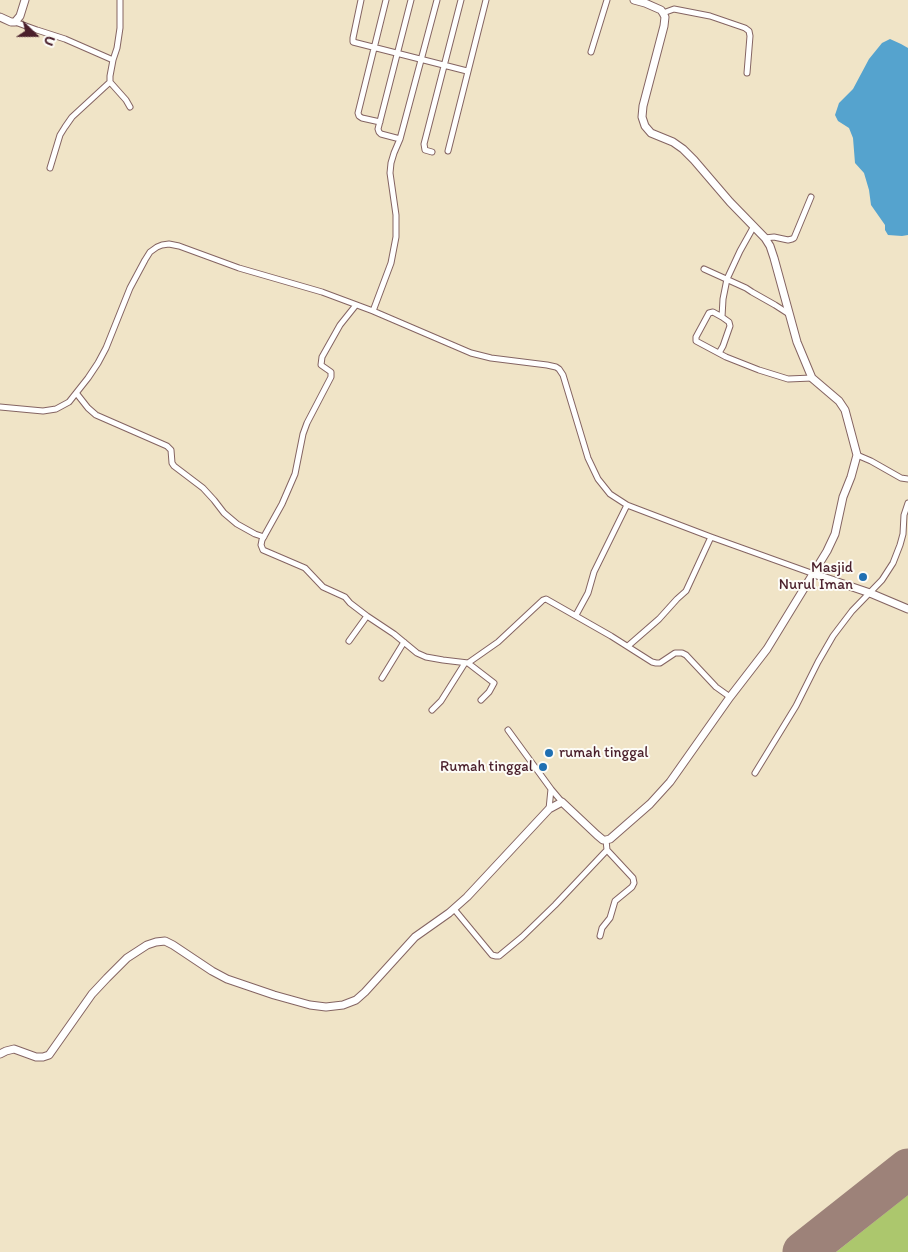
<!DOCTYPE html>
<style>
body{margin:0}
#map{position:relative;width:908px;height:1252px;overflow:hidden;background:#f0e4c7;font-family:Itim,sans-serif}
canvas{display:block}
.north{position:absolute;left:10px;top:10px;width:50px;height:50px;-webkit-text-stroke:4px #fdfcf7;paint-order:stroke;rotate:112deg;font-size:14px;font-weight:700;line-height:20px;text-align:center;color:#4a1f2b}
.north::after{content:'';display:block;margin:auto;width:18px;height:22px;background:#4a1f2b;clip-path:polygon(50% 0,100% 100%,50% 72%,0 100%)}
</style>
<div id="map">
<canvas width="908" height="1252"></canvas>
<div class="north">U</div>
</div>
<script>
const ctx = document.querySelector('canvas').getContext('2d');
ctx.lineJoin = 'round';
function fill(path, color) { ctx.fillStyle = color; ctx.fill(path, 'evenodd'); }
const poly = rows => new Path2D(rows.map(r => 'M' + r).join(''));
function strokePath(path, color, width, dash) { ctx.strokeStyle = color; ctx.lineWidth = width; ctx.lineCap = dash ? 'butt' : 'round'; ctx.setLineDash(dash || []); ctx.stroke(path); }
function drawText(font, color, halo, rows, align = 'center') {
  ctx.font = font + ' Itim,sans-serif'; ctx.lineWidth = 4; ctx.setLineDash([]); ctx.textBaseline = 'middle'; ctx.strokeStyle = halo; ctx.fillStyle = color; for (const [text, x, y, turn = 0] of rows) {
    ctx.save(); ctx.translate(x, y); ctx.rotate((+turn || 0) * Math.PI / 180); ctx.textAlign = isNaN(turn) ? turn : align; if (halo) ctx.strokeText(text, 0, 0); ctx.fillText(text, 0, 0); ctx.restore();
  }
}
const green = poly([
 [908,1195,908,1252,836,1252]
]);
const water = poly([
 [890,39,901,44,908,48,908,235,902,236,888,235,885,230,885,225,871,205,869,190,864,173,855,163,853,138,849,128,838,121,835,115,839,103,853,89,869,59,882,43]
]);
const runway = poly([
 [803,1252,908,1169]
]);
const street = poly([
 [361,0,353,38,353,42,467,71],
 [663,13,674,9,710,16,745,28,749,31,750,36,747,73],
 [15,22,37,30,65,39,113,60,110,76,110,82,126,100,130,107],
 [591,52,607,0],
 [113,60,117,48,120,28,120,0],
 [380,122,362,118,359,116,358,113,386,0],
 [400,139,381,134,379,132,378,129,411,0],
 [448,151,486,0],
 [432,152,425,150,424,144,461,0],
 [50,168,60,135,65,127,72,117,110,82],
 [765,238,774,237,788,240,792,239,794,238,811,197],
 [704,269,746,288,752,292,775,305,789,314],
 [356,305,340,325,322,357,321,365,331,372,331,377,307,423,303,434,295,474,282,504,262,540,261,545,263,550,305,568,323,587,345,597,350,603,367,616,394,634,417,653,426,657,443,660,468,663,498,642,543,600,546,599,611,636,652,662,656,663,660,663,675,653,682,653,686,655,716,687,730,697],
 [373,311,391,263,396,237,396,215,390,173,391,163,394,153,400,139,437,0],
 [722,317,713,312,709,313,696,337,696,341,726,357,759,370,788,379,812,378],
 [719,353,723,346,730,326,729,322,722,317,723,299,727,279,740,251,754,226],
 [77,394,88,408,96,415,167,446,171,450,172,463,174,466,203,488,214,500,224,513,237,524,255,534,264,537],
 [0,407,43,411,56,409,69,402,88,378,98,363,106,348,130,288,145,260,150,252,157,247,162,245,169,244,179,246,239,268,322,292,373,311,471,353,491,358,547,365,556,367,559,369,563,375,588,458,598,479,610,494,627,505,711,537,814,574],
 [857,455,871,461,901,478,908,479],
 [576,615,588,593,594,572,627,505],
 [349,641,367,616],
 [628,646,659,619,677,599,686,591,711,537],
 [468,663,494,683,489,692,481,700],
 [382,678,404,642],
 [432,710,441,701,465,663],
 [508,730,551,789,549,809],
 [755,773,796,706,818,662,833,636,852,611,882,580,893,563,900,545,903,534,904,515,908,503],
 [551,789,562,802],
 [454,909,492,955,496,956,499,956,522,937,555,905,607,850],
 [600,936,602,928,610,918,615,901,632,887,634,883,633,878,607,850,606,840]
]);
const secondary = poly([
 [0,17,11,22,15,22,20,16,25,0],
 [814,574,870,593,908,609],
 [0,1054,6,1051,14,1049,36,1057,43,1057,49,1055,92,994,107,978,127,958,147,945,156,942,165,941,173,945,212,971,227,979,274,995,310,1005,326,1007,343,1005,356,1000,365,992,415,937,449,913,467,897,549,809,562,802,597,835,603,840,606,840,610,839,650,804,670,782,730,697,767,649,827,551,835,534,843,497,851,477,857,455,845,410,839,401,812,378,797,342,774,258,770,246,765,238,730,202,694,160,683,149,673,142,651,133,645,126,642,117,643,106,664,26,665,17,663,13,661,10,645,3,634,0]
]);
const markers = [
 [863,577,5,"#1f6fb2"],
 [549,753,5,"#1f6fb2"],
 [543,767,5,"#1f6fb2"]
];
const poiNames = [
 ["Masjid",853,568],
 ["Nurul Iman",853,585],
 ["rumah tinggal",559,753,"left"],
 ["Rumah tinggal",533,767]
];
fill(green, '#acc76d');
fill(water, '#55a3ce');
strokePath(runway, '#9d8279', 41);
strokePath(street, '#846462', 7);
strokePath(secondary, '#846462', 9);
strokePath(street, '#fff', 5);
strokePath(secondary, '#fff', 7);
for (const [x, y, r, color] of markers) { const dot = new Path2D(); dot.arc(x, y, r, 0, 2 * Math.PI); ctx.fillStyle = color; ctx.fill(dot); strokePath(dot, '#fdfcf7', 2); }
drawText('15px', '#4a1f2b', '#fdfcf7', poiNames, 'right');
</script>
